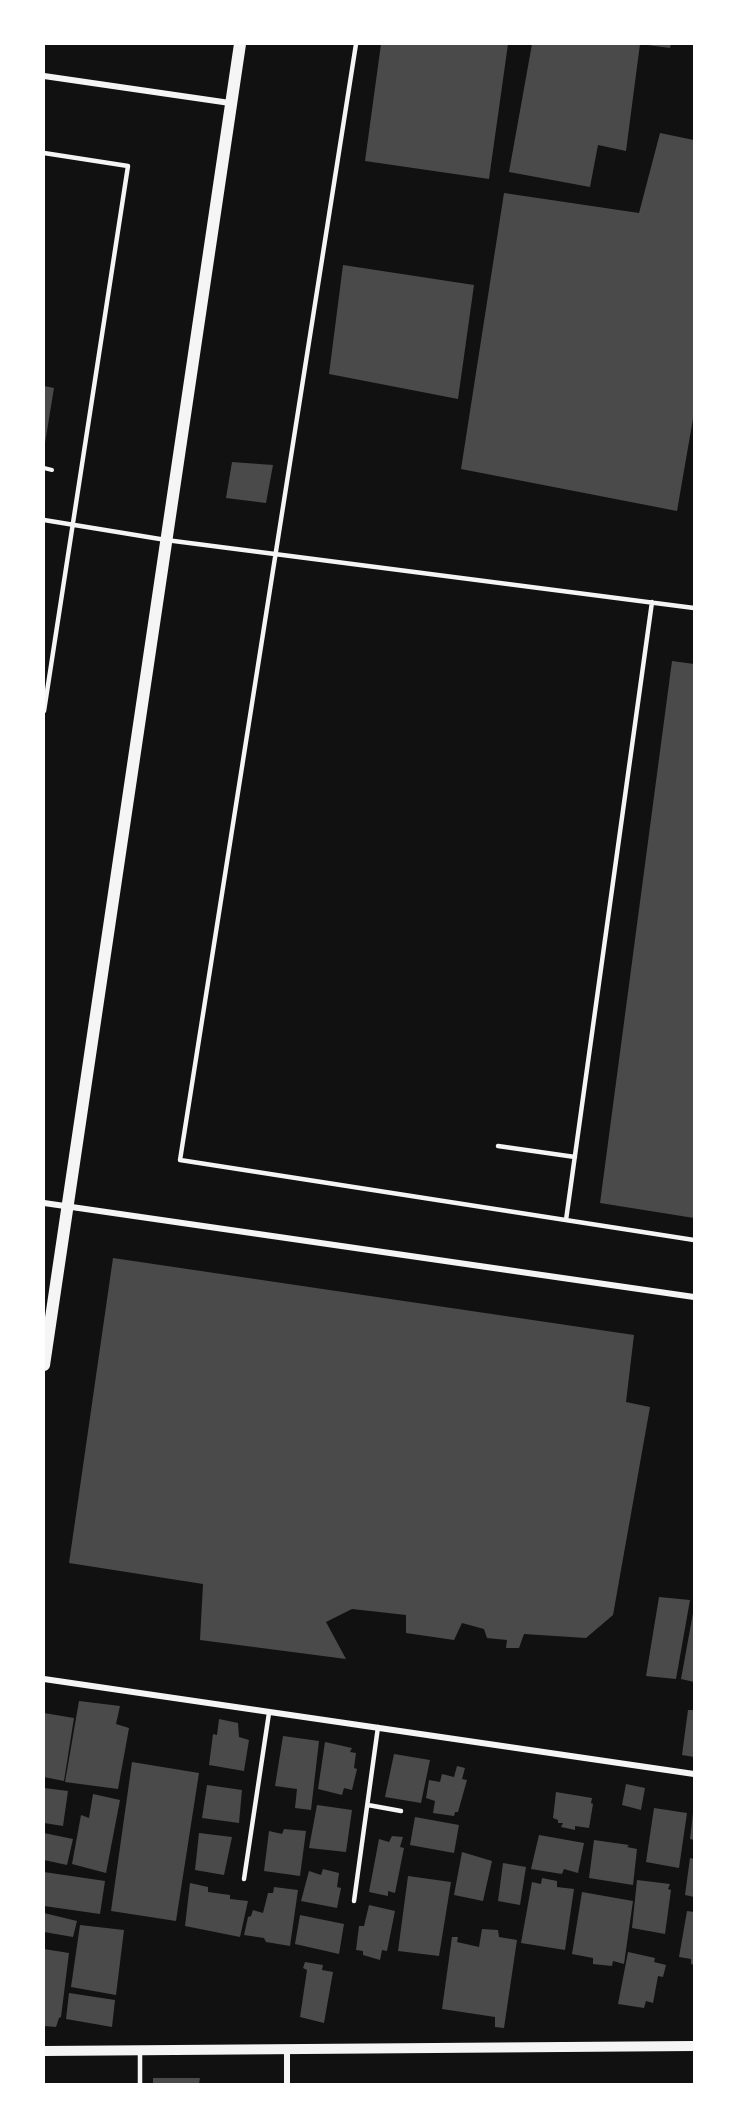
<!DOCTYPE html>
<style>
body{margin:0}
#map{position:relative;width:738px;height:2128px;overflow:hidden;background:#111;font-family:Montserrat,sans-serif}
canvas{display:block}
.frame{position:absolute;inset:0;border:45px solid #fff;pointer-events:none}
</style>
<div id="map">
<canvas width="738" height="2128"></canvas>
<div class="frame"></div>
</div>
<script>
const ctx = document.querySelector('canvas').getContext('2d');
ctx.lineJoin = 'round';
function paint(path, color) { ctx.fillStyle = color; ctx.fill(path, 'evenodd'); }
const poly = rows => new Path2D(rows.map(r => 'M' + r).join(''));
function strokePath(path, color, width, dash) { ctx.strokeStyle = color; ctx.lineWidth = width; ctx.lineCap = dash ? 'butt' : 'round'; ctx.setLineDash(dash || []); ctx.stroke(path); }
paint(poly([
 [381,44,508,44,489,179,365,161],
 [532,44,640,44,626,151,598,145,590,187,509,172],
 [647,44,671,44,670,48,647,45],
 [660,133,694,140,694,413,677,511,461,469,504,193,639,213],
 [343,265,474,285,458,399,329,374],
 [44,386,54,388,45,443,44,443],
 [232,462,273,465,266,503,226,498],
 [672,661,694,664,694,1218,600,1203],
 [113,1258,634,1335,626,1402,650,1407,613,1615,586,1638,524,1634,519,1648,506,1648,507,1640,487,1638,484,1629,462,1623,454,1640,406,1633,406,1615,352,1609,326,1622,346,1659,200,1640,203,1584,69,1563],
 [659,1597,690,1600,676,1679,646,1676],
 [693,1613,694,1613,694,1682,681,1679],
 [79,1701,120,1706,116,1724,129,1728,118,1789,65,1782],
 [688,1710,694,1710,694,1757,682,1755],
 [44,1713,74,1718,64,1781,44,1777],
 [219,1719,238,1723,239,1737,249,1740,244,1771,209,1765,213,1734,217,1735],
 [283,1736,319,1741,311,1810,295,1808,297,1789,275,1786],
 [325,1742,352,1748,350,1752,356,1753,354,1768,357,1769,352,1790,344,1788,342,1795,318,1789],
 [394,1754,430,1760,421,1803,385,1797],
 [132,1762,199,1773,176,1921,111,1911],
 [457,1766,465,1768,462,1779,467,1780,458,1812,455,1812,454,1816,433,1813,435,1801,426,1798,429,1780,440,1782,442,1774,454,1777],
 [626,1784,645,1788,641,1810,622,1805],
 [207,1785,242,1790,239,1823,202,1818],
 [44,1788,68,1791,63,1826,44,1823],
 [556,1792,592,1798,591,1803,593,1804,589,1828,575,1826,575,1830,561,1827,563,1823,558,1823,558,1820,553,1818],
 [93,1794,120,1800,106,1873,72,1864,81,1815,89,1818],
 [317,1805,352,1810,346,1852,309,1848],
 [654,1808,687,1813,679,1868,646,1862],
 [693,1813,694,1813,694,1840,690,1839],
 [415,1817,459,1825,454,1853,410,1845],
 [284,1829,306,1831,300,1876,264,1871,269,1831,282,1834],
 [44,1833,73,1839,67,1865,44,1860],
 [199,1833,232,1837,224,1875,195,1870],
 [539,1835,584,1843,578,1873,564,1869,562,1874,531,1869],
 [392,1836,403,1837,400,1847,404,1848,395,1893,388,1891,388,1896,369,1892,379,1839,389,1842],
 [594,1840,629,1845,627,1847,637,1849,633,1885,589,1878],
 [462,1852,492,1861,483,1901,454,1895],
 [690,1858,694,1859,694,1897,685,1895],
 [503,1863,526,1867,520,1905,498,1901],
 [323,1869,339,1873,337,1887,341,1888,337,1908,301,1901,309,1871,321,1875],
 [44,1872,105,1881,100,1914,44,1906],
 [408,1876,451,1882,439,1956,398,1951],
 [542,1878,557,1881,557,1887,574,1889,565,1950,521,1943,532,1882,541,1884],
 [637,1880,670,1884,668,1889,671,1890,665,1934,632,1928],
 [190,1883,208,1887,208,1892,230,1895,230,1899,248,1901,240,1937,185,1926],
 [274,1887,298,1890,290,1946,266,1942,264,1938,244,1935,248,1917,251,1916,253,1910,263,1913,268,1893,273,1893],
 [582,1892,633,1901,624,1964,613,1961,612,1966,593,1964,593,1958,572,1954],
 [369,1905,395,1911,387,1951,382,1950,380,1960,363,1955,363,1951,356,1950,359,1926,364,1926],
 [687,1911,694,1912,694,1965,691,1964,691,1959,679,1957],
 [44,1913,77,1921,73,1937,44,1932],
 [300,1915,344,1924,339,1954,295,1944],
 [80,1925,124,1930,116,1995,71,1987],
 [482,1929,498,1930,499,1937,517,1940,504,2028,495,2027,495,2017,442,2009,452,1937,458,1937,457,1942,479,1947],
 [44,1949,69,1953,61,2017,59,2018,56,2027,44,2026],
 [628,1952,655,1958,654,1962,666,1965,663,1977,658,1976,653,2003,646,2001,644,2008,618,2004],
 [305,1962,323,1965,322,1970,333,1972,324,2023,300,2017,307,1970,303,1968],
 [69,1993,115,2000,112,2027,66,2019],
 [153,2078,200,2078,199,2084,153,2084]
]), '#4a4a4a');
strokePath(poly([
 [44,468,52,470]
]), '#f5f5f5', 4);
strokePath(poly([
 [356,44,180,1160,694,1240],
 [44,153,128,166,44,711],
 [44,520,166,540,694,608],
 [498,1146,575,1157],
 [566,1220,652,602],
 [368,1805,401,1811],
 [244,1879,269,1713],
 [354,1901,378,1727],
 [140,2084,140,2051]
]), '#f5f5f5', 4.5);
strokePath(poly([
 [44,76,230,103],
 [44,1203,694,1297],
 [44,1679,694,1774],
 [287,2084,287,2049]
]), '#f5f5f5', 6);
strokePath(poly([
 [44,2051,694,2046]
]), '#f5f5f5', 10);
strokePath(poly([
 [44,1365,240,44]
]), '#f5f5f5', 12);
</script>
